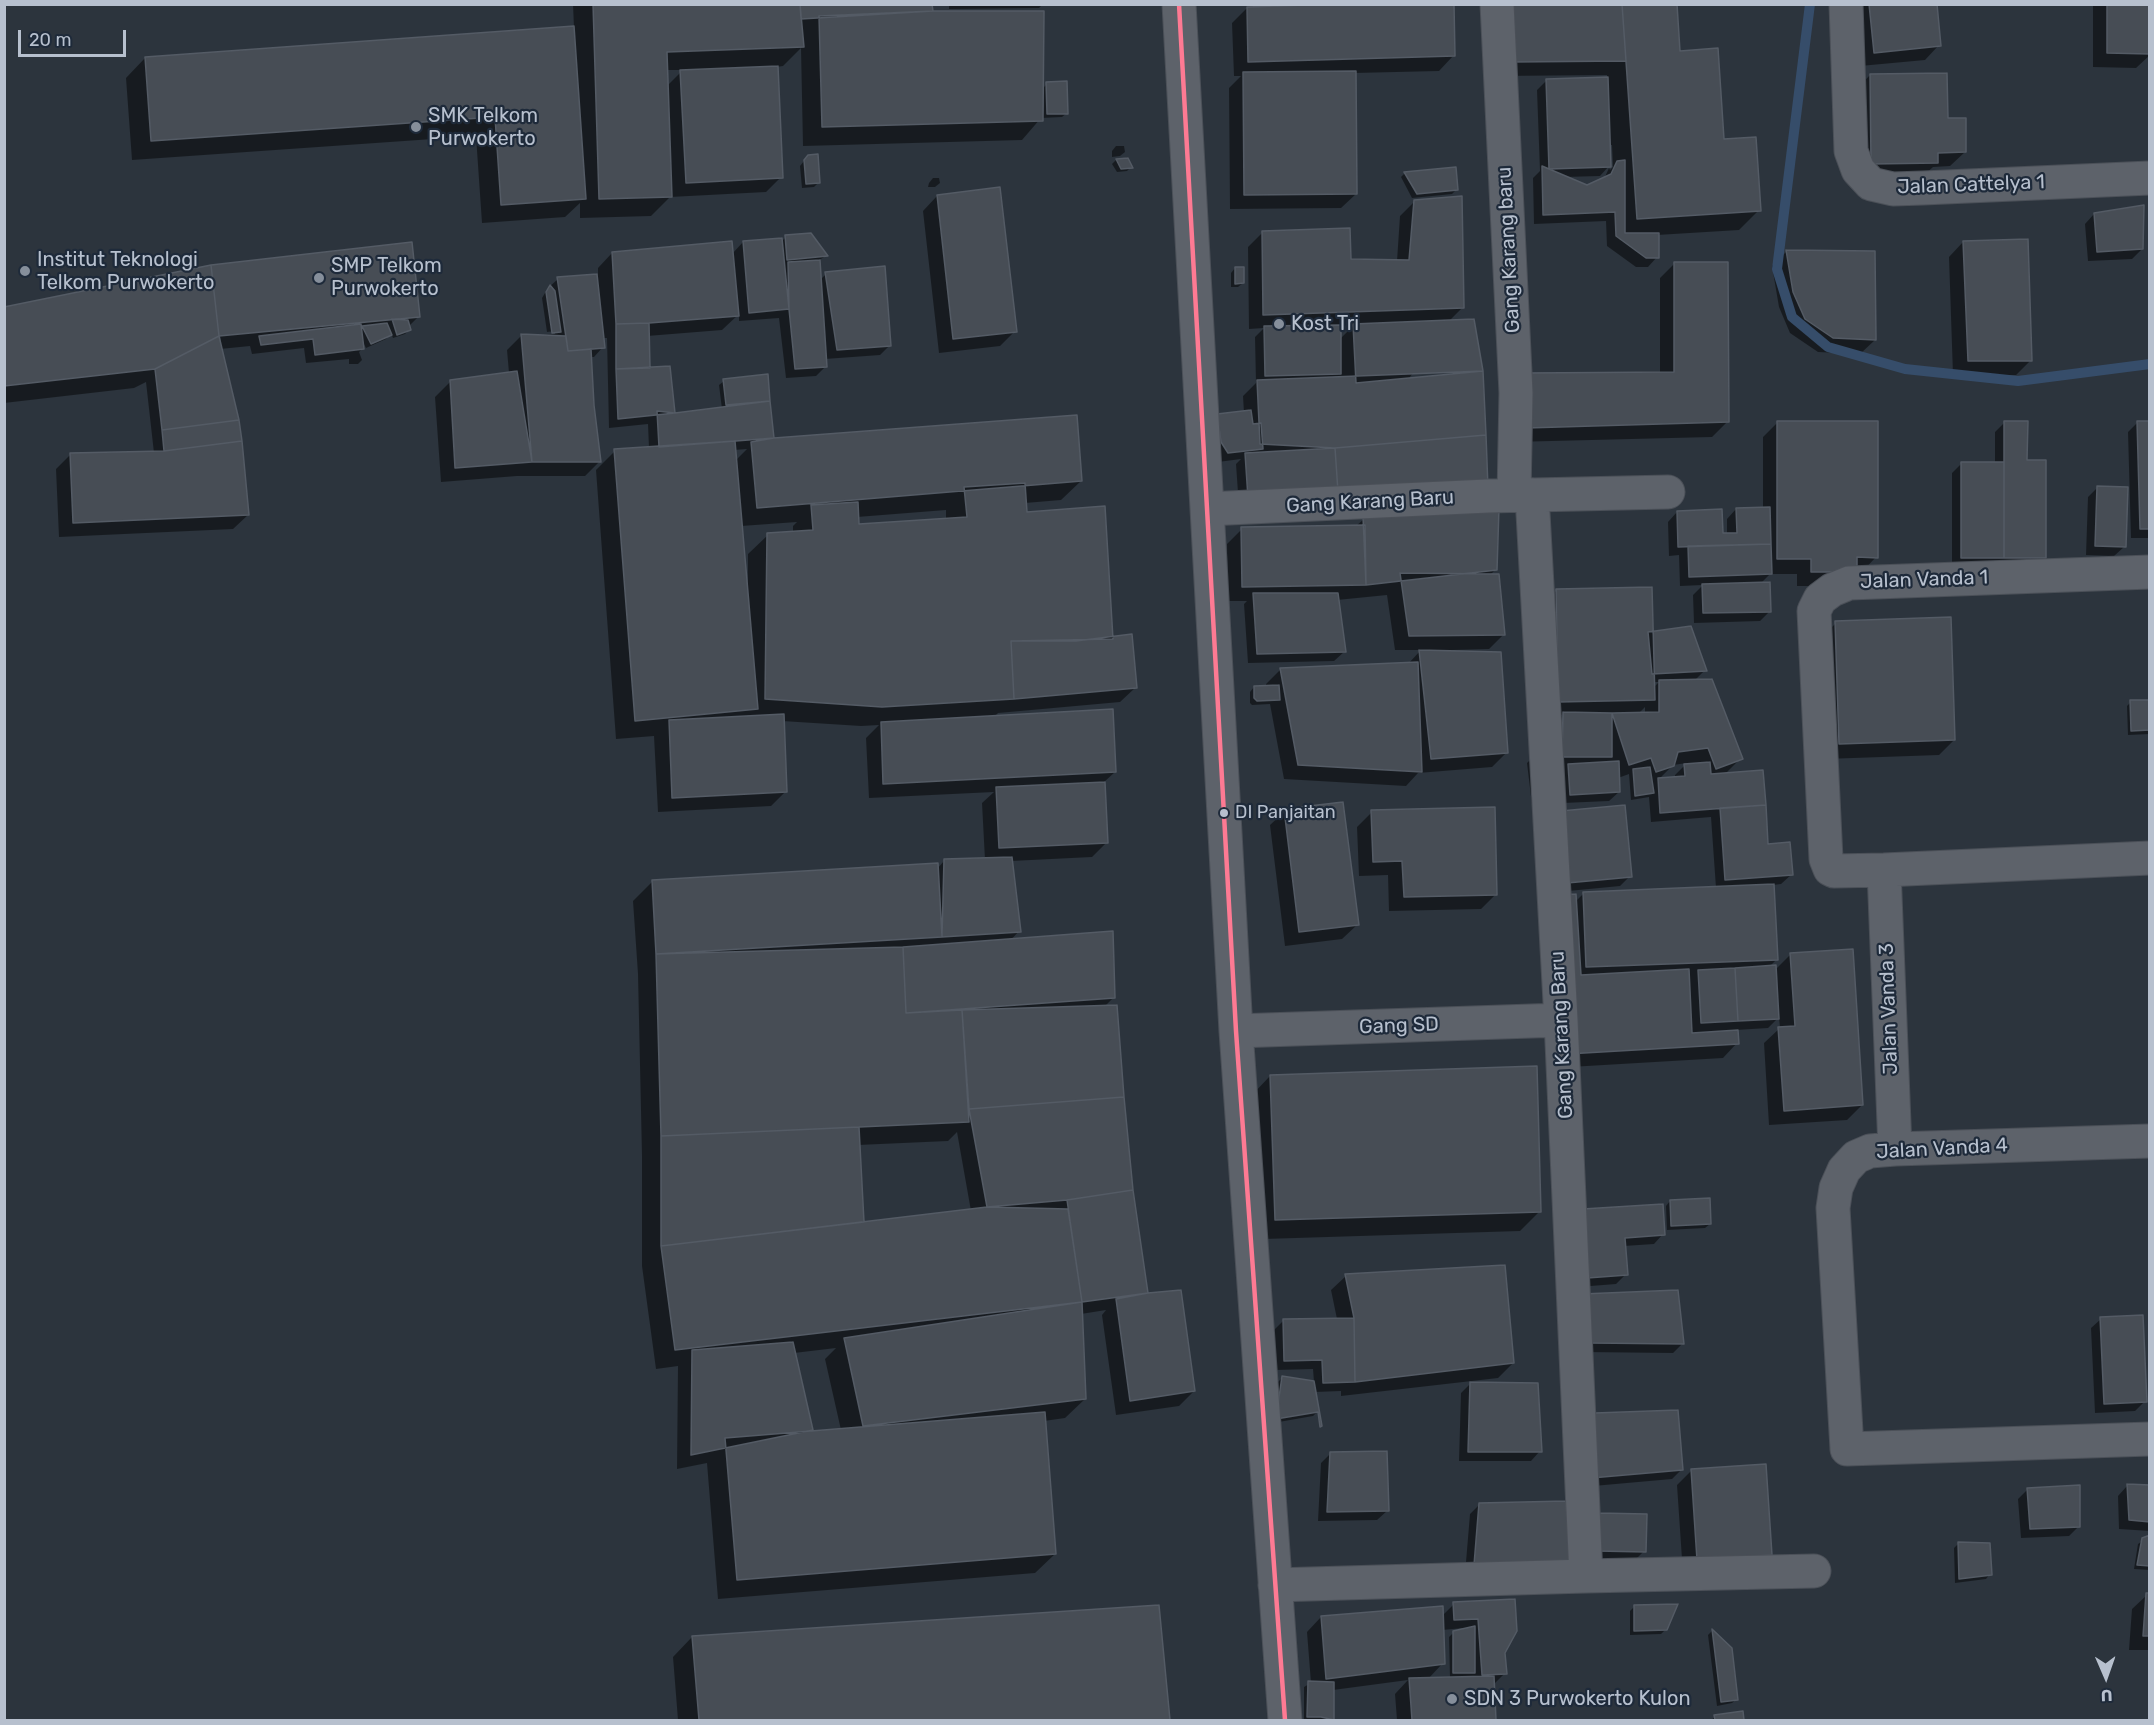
<!DOCTYPE html>
<style>
body{margin:0}
#map{position:relative;width:2154px;height:1725px;overflow:hidden;background:#2c343d;font-family:Rubik,sans-serif}
canvas{display:block}
.frame{position:absolute;inset:0;border:6px solid #b7c0ce;pointer-events:none}
.north{position:absolute;left:2076px;top:1647px;width:60px;height:60px;-webkit-text-stroke:4px #1e2a3a;paint-order:stroke;rotate:178deg;font-size:16px;font-weight:700;line-height:24px;text-align:center;color:#b7c0ce}
.north::after{content:'';display:block;margin:auto;width:21px;height:27px;background:#b7c0ce;clip-path:polygon(50% 0,100% 100%,50% 72%,0 100%)}
.scale{position:absolute;left:18px;top:30px;width:108px;height:27px;box-sizing:border-box;border:3px solid #b7c0ce;border-top:0;padding-left:8px;font-size:18px;line-height:21px;white-space:nowrap;color:#b7c0ce;-webkit-text-stroke:4px #1e2a3a;paint-order:stroke}
</style>
<div id="map">
<canvas width="2154" height="1725"></canvas>
<div class="frame"></div>
<div class="north">U</div>
<div class="scale">20 m</div>
</div>
<script>
const ctx = document.querySelector('canvas').getContext('2d');
ctx.lineJoin = 'round';
function paint(path, color) { ctx.fillStyle = color; ctx.fill(path, 'evenodd'); }
const poly = rows => new Path2D(rows.map(r => 'M' + r).join(''));
function strokePath(path, color, width, dash) { ctx.strokeStyle = color; ctx.lineWidth = width; ctx.lineCap = dash ? 'butt' : 'round'; ctx.setLineDash(dash || []); ctx.stroke(path); }
function drawText(font, color, halo, rows, align = 'center') {
  ctx.font = font + ' Rubik,sans-serif'; ctx.lineWidth = 4.5; ctx.setLineDash([]); ctx.textBaseline = 'middle'; ctx.strokeStyle = halo; ctx.fillStyle = color; for (const [text, x, y, turn = 0] of rows) {
    ctx.save(); ctx.translate(x, y); ctx.rotate((+turn || 0) * Math.PI / 180); ctx.textAlign = isNaN(turn) ? turn : align; if (halo) ctx.strokeText(text, 0, 0); ctx.fillText(text, 0, 0); ctx.restore();
  }
}
paint(poly([
 [573,4,931,4,931,13,1042,89,1047,84,1067,113,1062,117,1041,118,1022,140,803,146,801,48,783,66,776,67,781,177,766,192,670,197,651,216,580,218,580,203,565,217,482,223,476,136,132,160,126,78,145,58,574,28],
 [666,70,683,70,667,86],
 [949,4,1043,4,1039,8,949,9],
 [1854,4,1935,4,1939,45,1925,60,1860,66],
 [2093,4,2150,4,2150,55,2136,68,2093,67],
 [1247,8,1453,56,1439,71,1354,73,1356,194,1341,208,1230,209,1229,88,1241,76,1234,76,1232,23],
 [1496,17,1678,53,1759,210,1739,230,1657,235,1657,257,1648,267,1636,267,1607,246,1606,221,1534,224,1533,178,1540,171,1537,90,1547,80,1607,79,1607,75,1497,76],
 [1609,145,1612,145,1613,167,1610,170,1609,168,1604,179,1587,187,1564,177,1600,176,1609,166],
 [1870,75,1946,119,1965,152,1950,166,1933,167,1922,177,1857,178,1856,90],
 [1116,146,1124,146,1125,152,1120,156,1112,157,1112,151],
 [808,156,818,183,814,187,802,188,800,166],
 [1127,159,1131,167,1127,171,1117,172,1112,164,1116,160],
 [1454,169,1456,190,1452,194,1412,198,1401,177,1405,173],
 [933,178,939,178,940,183,935,187,928,187,929,183],
 [937,196,1015,331,1000,346,939,353,923,211],
 [1415,201,1463,307,1449,321,1323,502,1239,507,1236,464,1241,459,1218,462,1208,425,1244,413,1243,396,1256,383,1255,337,1264,328,1249,329,1248,247,1263,232,1350,261,1397,261,1400,216],
 [1354,325,1339,340,1339,326],
 [2094,214,2142,249,2132,259,2088,261,2085,224],
 [786,237,826,256,819,260,820,280,826,274,890,345,880,355,825,359,825,367,816,376,786,378,779,318,739,321,739,314,722,330,647,336,648,370,673,415,722,409,719,385,724,381,766,376,773,440,1081,481,1061,500,1025,503,1026,513,1112,638,1135,688,1120,702,998,713,994,717,1115,772,1103,783,1107,842,1092,857,1011,861,1019,931,1010,941,1114,997,1104,1007,1146,1294,1194,1391,1179,1406,1116,1415,1102,1315,1106,1310,1081,1314,1085,1399,1065,1418,1044,1421,1055,1554,1035,1573,718,1599,707,1463,677,1469,678,1366,656,1369,642,1266,642,1156,638,974,633,901,653,881,937,869,944,861,985,860,982,803,994,792,869,798,866,738,879,725,861,726,782,721,786,791,771,806,658,812,654,736,616,739,596,470,615,451,649,448,648,424,609,428,607,338,602,338,603,347,594,357,590,357,592,405,599,462,585,476,517,476,441,482,435,397,450,382,509,373,507,350,521,336,555,334,555,331,547,332,542,298,548,288,558,279,598,275,598,268,612,253,732,254,743,242,781,242],
 [747,449,735,461,734,450],
 [946,510,946,520,858,526,857,517],
 [797,522,793,526,793,533,768,535,748,554,748,583,746,583,741,526],
 [957,1132,971,1211,863,1223,858,1145,948,1141],
 [836,1348,825,1359,841,1430,812,1432,794,1353],
 [1963,242,2031,360,2016,375,1953,375,1949,257],
 [411,243,419,316,408,327,409,330,405,334,393,338,391,333,386,339,366,348,361,338,362,349,359,352,362,360,358,364,349,364,349,359,306,363,304,348,252,354,250,346,220,349,238,420,248,515,233,529,59,537,56,469,71,454,154,453,146,382,134,388,4,403,4,308,212,266],
 [211,277,214,277,221,344,218,344],
 [1787,251,1875,340,1860,354,1818,352,1790,333,1779,307,1772,266],
 [1675,263,1727,422,1712,437,1512,442,1510,389,1660,373,1660,278],
 [1235,268,1243,283,1238,287,1231,287,1231,273],
 [1778,422,1876,557,1862,572,1841,586,1797,586,1797,574,1770,574,1760,584,1769,612,1760,621,1694,623,1693,595,1703,585,1680,586,1679,555,1669,556,1668,522,1677,512,1721,535,1727,535,1727,519,1736,509,1763,508,1763,437],
 [2005,422,2026,461,2045,558,2035,568,1952,567,1952,473,1962,463,1995,463,1995,432],
 [2150,422,2150,538,2131,538,2128,432,2137,423],
 [2097,488,2124,547,2114,556,2086,555,2088,497],
 [1364,519,1495,570,1490,575,1503,635,1489,649,1452,650,1507,752,1492,767,1418,773,1406,786,1284,779,1270,704,1252,705,1250,703,1250,692,1254,687,1266,687,1266,684,1280,670,1408,664,1421,650,1395,650,1387,595,1337,600,1344,652,1334,661,1248,663,1244,604,1247,601,1228,601,1227,544,1242,529,1355,527],
 [1556,591,1652,633,1705,670,1694,681,1741,758,1724,775,1767,846,1791,875,1781,884,1773,885,1776,960,1769,967,1775,970,1791,954,1862,1105,1847,1120,1769,1125,1764,1043,1780,1028,1779,1017,1768,1028,1736,1030,1737,1043,1723,1058,1553,1068,1575,902,1584,893,1716,888,1711,817,1651,822,1649,797,1631,800,1629,774,1618,778,1619,792,1609,801,1563,803,1554,723,1562,715,1544,716,1542,606],
 [1653,682,1659,682,1653,688],
 [1645,707,1645,714,1638,714],
 [1687,763,1675,775,1675,778,1658,780,1673,765],
 [1836,623,1954,740,1939,755,1825,759,1821,638],
 [2150,701,2150,734,2128,735,2127,706,2131,702],
 [1532,758,1533,813,1527,763],
 [1285,811,1357,925,1342,939,1285,946,1270,825],
 [1372,812,1496,894,1481,909,1389,911,1388,875,1359,876,1357,827],
 [1561,812,1630,876,1620,886,1558,892],
 [1270,1076,1540,1211,1520,1231,1264,1239,1251,1096],
 [1670,1201,1710,1224,1705,1228,1667,1230,1666,1206],
 [1574,1220,1663,1234,1654,1244,1624,1246,1626,1274,1616,1284,1578,1287],
 [1346,1276,1513,1363,1498,1378,1341,1396,1341,1391,1315,1392,1318,1411,1313,1416,1273,1423,1278,1382,1282,1378,1314,1382,1313,1369,1275,1370,1274,1330,1284,1320,1337,1319,1331,1290],
 [1583,1295,1682,1344,1673,1353,1582,1352],
 [2101,1319,2145,1401,2135,1411,2095,1413,2091,1328],
 [1471,1383,1540,1451,1531,1461,1459,1461,1461,1393],
 [1595,1414,1682,1469,1672,1479,1582,1487],
 [1331,1453,1387,1511,1377,1520,1318,1521,1321,1463],
 [1692,1470,1770,1555,1755,1570,1683,1574,1677,1485],
 [2127,1486,2150,1487,2150,1531,2119,1529,2118,1496],
 [2028,1489,2079,1526,2069,1536,2021,1538,2018,1499],
 [1564,1503,1465,1574,1470,1514,1480,1504],
 [1645,1515,1644,1551,1634,1561,1588,1560],
 [2150,1536,2150,1570,2134,1569,2138,1544],
 [1959,1543,1990,1574,1986,1579,1955,1583,1954,1548],
 [2147,1595,2150,1595,2150,1650,2129,1650,2132,1609],
 [1514,1601,1504,1652,1505,1673,1495,1683,1492,1683,1494,1720,1397,1720,1395,1694,1408,1680,1333,1690,1332,1720,1304,1720,1304,1687,1311,1683,1307,1632,1321,1617,1442,1616,1454,1604],
 [1464,1628,1465,1630,1454,1632,1449,1637,1450,1678,1428,1679,1443,1663,1442,1630],
 [1158,1607,1169,1720,678,1720,673,1657,692,1637],
 [1634,1607,1666,1629,1661,1634,1630,1635,1630,1611],
 [1712,1631,1730,1649,1737,1699,1732,1703,1717,1706,1708,1635],
 [1742,1713,1743,1720,1711,1720,1715,1717]
]), '#0007');
strokePath(poly([
 [1810,4,1777,269,1792,317,1828,347,1905,369,2018,381,2150,364]
]), '#364d6a', 10);
const building = poly([
 [593,4,800,4,804,47,667,52,672,197,599,199,593,4],
 [800,4,932,4,933,11,801,19,800,4],
 [1336,4,1454,4,1455,56,1248,62,1247,7,1336,4],
 [1510,4,1622,4,1626,61,1511,62,1510,4],
 [1622,4,1677,4,1680,51,1718,48,1724,139,1756,137,1761,211,1637,219,1622,4],
 [1869,4,1937,4,1941,46,1874,53,1869,4],
 [2107,4,2150,4,2150,54,2107,53,2107,4],
 [933,11,1044,11,1043,121,822,127,819,16,933,11],
 [574,26,586,199,501,205,495,117,151,141,145,57,574,26],
 [778,66,783,178,686,183,680,70,778,66],
 [1356,71,1357,194,1244,195,1243,72,1356,71],
 [1947,73,1948,118,1966,118,1966,152,1938,153,1938,163,1871,164,1870,74,1947,73],
 [1608,77,1611,167,1549,169,1546,79,1608,77],
 [1067,81,1068,114,1047,114,1046,82,1067,81],
 [818,154,820,183,806,184,804,160,808,155,818,154],
 [1128,158,1133,168,1121,169,1116,159,1128,158],
 [1625,160,1625,233,1659,233,1659,258,1646,258,1616,236,1615,212,1543,215,1542,166,1587,185,1611,174,1617,161,1625,160],
 [1456,167,1458,190,1417,194,1404,172,1456,167],
 [1000,187,1017,332,953,339,937,195,1000,187],
 [1462,196,1464,308,1263,315,1262,231,1350,228,1351,259,1409,260,1414,200,1462,196],
 [2144,205,2143,249,2097,252,2094,213,2144,205],
 [811,233,828,256,787,260,785,235,811,233],
 [782,238,789,309,749,313,743,241,782,238],
 [2028,239,2032,361,1968,361,1963,241,2028,239],
 [732,241,739,316,649,323,616,324,612,252,732,241],
 [412,242,420,317,219,336,211,265,412,242],
 [1786,250,1875,251,1876,340,1833,338,1805,319,1793,292,1786,250],
 [820,260,827,367,795,369,789,309,788,262,820,260],
 [1674,262,1728,262,1729,422,1526,428,1524,373,1674,372,1674,262],
 [211,265,219,336,155,369,4,386,4,307,211,265],
 [885,266,891,346,837,350,825,272,885,266],
 [1235,267,1244,267,1244,283,1235,284,1235,267],
 [597,274,605,348,568,351,557,277,597,274],
 [550,285,555,291,561,332,552,333,546,292,550,285],
 [392,319,408,320,411,330,397,335,392,319],
 [1474,319,1483,371,1356,383,1353,324,1474,319],
 [387,323,392,335,371,344,362,326,387,323],
 [649,323,650,368,616,369,616,324,649,323],
 [361,324,364,349,315,355,313,339,261,345,259,336,361,324],
 [1341,325,1341,374,1265,376,1264,326,1341,325],
 [521,334,566,336,568,351,591,349,594,405,601,462,532,462,521,334],
 [219,336,239,420,162,430,155,369,219,336],
 [670,366,675,413,618,419,616,369,670,366],
 [517,371,532,462,455,468,450,380,517,371],
 [1483,371,1486,435,1335,448,1260,444,1257,380,1483,371],
 [768,374,770,401,726,405,723,379,768,374],
 [770,401,774,438,659,447,657,411,675,413,770,401],
 [1251,410,1253,424,1261,423,1263,449,1228,453,1221,442,1217,414,1251,410],
 [1077,415,1082,481,757,508,751,442,774,438,1077,415],
 [239,420,242,441,164,451,162,430,239,420],
 [1777,421,1878,421,1878,558,1857,557,1857,572,1811,572,1811,559,1777,559,1777,421],
 [2004,421,2028,421,2027,460,2046,460,2046,558,2004,558,2004,421],
 [2137,421,2150,421,2150,529,2140,529,2137,421],
 [1486,435,1488,488,1338,492,1335,448,1486,435],
 [242,441,249,515,73,523,70,453,164,451,242,441],
 [735,441,758,709,635,721,614,449,735,441],
 [1335,448,1338,492,1248,498,1245,453,1335,448],
 [1961,462,2004,462,2004,558,1961,558,1961,462],
 [1025,483,1027,512,1105,506,1113,639,1011,641,1014,699,882,707,765,699,767,533,813,530,811,505,858,502,859,524,967,517,964,487,1025,483],
 [2097,486,2128,487,2126,547,2095,546,2097,486],
 [1770,507,1771,544,1678,547,1677,511,1722,509,1723,533,1737,533,1736,508,1770,507],
 [1499,508,1497,570,1366,585,1363,517,1499,508],
 [1365,525,1366,585,1242,587,1241,527,1365,525],
 [1771,544,1772,574,1689,577,1688,546,1771,544],
 [1400,573,1499,574,1505,635,1409,636,1400,573],
 [1770,582,1771,612,1703,613,1702,584,1770,582],
 [1652,587,1655,700,1558,702,1556,589,1652,587],
 [1253,593,1338,593,1346,652,1257,654,1253,593],
 [1951,617,1955,740,1839,744,1835,621,1951,617],
 [1691,626,1707,671,1652,674,1648,632,1691,626],
 [1132,634,1137,688,1014,699,1011,641,1076,641,1132,634],
 [1419,650,1501,652,1508,753,1431,759,1419,650],
 [1418,662,1422,772,1298,765,1280,668,1418,662],
 [1712,679,1743,759,1716,769,1708,748,1678,752,1674,766,1656,772,1651,758,1629,765,1612,713,1659,712,1659,680,1712,679],
 [1279,685,1280,700,1257,701,1254,698,1254,686,1279,685],
 [2130,700,2150,700,2150,730,2131,731,2130,700],
 [1113,709,1116,772,883,784,881,722,1113,709],
 [1563,712,1612,713,1612,757,1562,757,1563,712],
 [784,714,787,792,672,798,669,720,784,714],
 [1619,761,1620,792,1570,795,1568,764,1619,761],
 [1710,762,1711,774,1763,770,1766,805,1660,813,1658,778,1685,776,1684,764,1710,762],
 [1650,767,1654,793,1635,796,1633,769,1650,767],
 [1105,782,1108,843,999,848,996,787,1105,782],
 [1343,802,1359,925,1299,932,1284,809,1343,802],
 [1625,805,1632,877,1567,883,1561,811,1625,805],
 [1766,805,1768,844,1790,842,1793,875,1725,880,1720,808,1766,805],
 [1495,807,1497,895,1404,897,1402,861,1373,862,1371,810,1495,807],
 [1012,857,1021,932,942,937,944,859,1012,857],
 [938,863,942,937,656,954,652,880,938,863],
 [1774,884,1778,960,1586,967,1583,892,1774,884],
 [1576,894,1581,975,1689,969,1692,1033,1738,1030,1739,1044,1567,1054,1558,895,1576,894],
 [1113,931,1115,998,906,1013,903,947,1113,931],
 [903,947,906,1013,962,1010,969,1122,661,1136,656,954,903,947],
 [1853,949,1863,1105,1784,1111,1778,1027,1795,1026,1790,953,1853,949],
 [1776,965,1779,1019,1738,1021,1735,968,1776,965],
 [1735,968,1738,1021,1701,1023,1698,970,1735,968],
 [1117,1005,1124,1097,969,1109,962,1010,1117,1005],
 [1537,1066,1541,1212,1275,1220,1270,1075,1537,1066],
 [1124,1097,1133,1190,1067,1200,987,1207,969,1109,1124,1097],
 [859,1127,864,1222,661,1246,661,1136,859,1127],
 [1133,1190,1148,1293,1082,1302,1067,1200,1133,1190],
 [1710,1198,1711,1224,1671,1226,1670,1200,1710,1198],
 [1663,1204,1665,1235,1625,1238,1628,1275,1587,1278,1583,1209,1663,1204],
 [987,1207,1068,1209,1082,1302,675,1350,661,1246,987,1207],
 [1505,1265,1514,1363,1355,1382,1354,1318,1345,1274,1505,1265],
 [1181,1290,1195,1391,1130,1401,1116,1299,1148,1293,1181,1290],
 [1678,1290,1684,1344,1591,1343,1582,1294,1678,1290],
 [1082,1302,1086,1399,863,1426,844,1338,1082,1302],
 [2143,1315,2147,1402,2104,1404,2100,1317,2143,1315],
 [1354,1318,1355,1382,1323,1383,1322,1360,1284,1361,1283,1319,1354,1318],
 [793,1342,813,1430,691,1455,692,1350,793,1342],
 [1282,1376,1314,1381,1322,1426,1320,1427,1318,1412,1276,1419,1282,1376],
 [1470,1382,1538,1383,1542,1452,1468,1452,1470,1382],
 [1678,1410,1683,1470,1591,1478,1595,1413,1678,1410],
 [1045,1412,1056,1554,737,1580,725,1438,1045,1412],
 [1387,1451,1389,1511,1327,1512,1330,1452,1387,1451],
 [1766,1464,1772,1555,1697,1560,1691,1469,1766,1464],
 [2127,1484,2150,1485,2150,1522,2129,1520,2127,1484],
 [2080,1485,2080,1527,2030,1529,2027,1488,2080,1485],
 [1566,1501,1570,1566,1474,1565,1479,1503,1566,1501],
 [1598,1513,1647,1514,1646,1552,1597,1551,1598,1513],
 [2150,1535,2150,1566,2137,1565,2142,1538,2150,1535],
 [1958,1542,1990,1543,1992,1575,1959,1579,1958,1542],
 [2146,1593,2150,1593,2150,1636,2143,1636,2146,1593],
 [1515,1599,1517,1631,1505,1653,1507,1674,1482,1675,1478,1619,1454,1620,1453,1602,1515,1599],
 [1678,1604,1667,1630,1634,1631,1634,1605,1678,1604],
 [1159,1605,1170,1720,699,1720,692,1636,1159,1605],
 [1443,1606,1445,1664,1326,1679,1321,1616,1443,1606],
 [1475,1626,1475,1673,1453,1673,1453,1631,1475,1626],
 [1712,1629,1732,1648,1738,1700,1721,1702,1712,1629],
 [1494,1676,1496,1720,1412,1720,1409,1678,1494,1676],
 [1308,1681,1334,1682,1334,1720,1321,1717,1307,1717,1308,1681],
 [1743,1711,1744,1720,1715,1720,1714,1715,1743,1711]
]);
paint(building, '#474d55');
strokePath(building, '#545b65', 1.5);
const minor = poly([
 [1179,4,1236,1031,1285,1720],
 [1497,4,1516,393,1514,495],
 [1846,4,1851,151,1858,170,1871,184,1893,189,1923,188,2150,178],
 [1532,495,1561,1020,1586,1576],
 [1207,509,1488,496,1668,492],
 [2150,572,1849,583,1832,590,1820,599,1814,611,1826,859,1830,869,1834,871,1884,870,2150,858],
 [1884,870,1895,1149],
 [1236,1031,1561,1020],
 [2150,1141,1895,1149,1870,1151,1856,1157,1844,1170,1836,1188,1833,1208,1847,1449,2150,1439],
 [1275,1585,1586,1576,1814,1571]
]);
strokePath(minor, '#4b5058', 35);
strokePath(minor, '#5d626a', 33);
strokePath(poly([
 [1179,4,1236,1031,1285,1720]
]), '#fe7a93', 4.5);
for (const [x, y, r, color] of [
 [416,127,6,"#868f9b"],
 [25,271,6,"#868f9b"],
 [319,278,6,"#868f9b"],
 [1279,324,6,"#868f9b"],
 [1224,813,5,"#b7c0ce"],
 [1452,1699,6,"#868f9b"]
]) { const dot = new Path2D(); dot.arc(x, y, r, 0, 2 * Math.PI); ctx.fillStyle = color; ctx.fill(dot); strokePath(dot, '#1e2a3a', 2); }
drawText('18px', '#b7c0ce', '#1e2a3a', [
 ["DI Panjaitan",1235,813]
], 'left');
drawText('20px', '#b7c0ce', '#1e2a3a', [
 ["SMK Telkom",428,116],
 ["Purwokerto",428,139],
 ["Institut Teknologi",37,260],
 ["Telkom Purwokerto",37,283],
 ["SMP Telkom",331,266],
 ["Purwokerto",331,289],
 ["Kost Tri",1291,324],
 ["SDN 3 Purwokerto Kulon",1464,1699]
], 'left');
drawText('20px', '#b7c0ce', '#1e2a3a', [
 ["Jalan Cattelya 1",1971,185,-2],
 ["Gang Karang baru",1509,250,-93],
 ["Gang Karang Baru",1370,502,-3],
 ["Jalan Vanda 1",1924,580,-2],
 ["Jalan Vanda 3",1889,1009,-92],
 ["Gang SD",1399,1026,-2],
 ["Gang Karang Baru",1562,1035,-93],
 ["Jalan Vanda 4",1942,1149,-3]
]);
</script>
